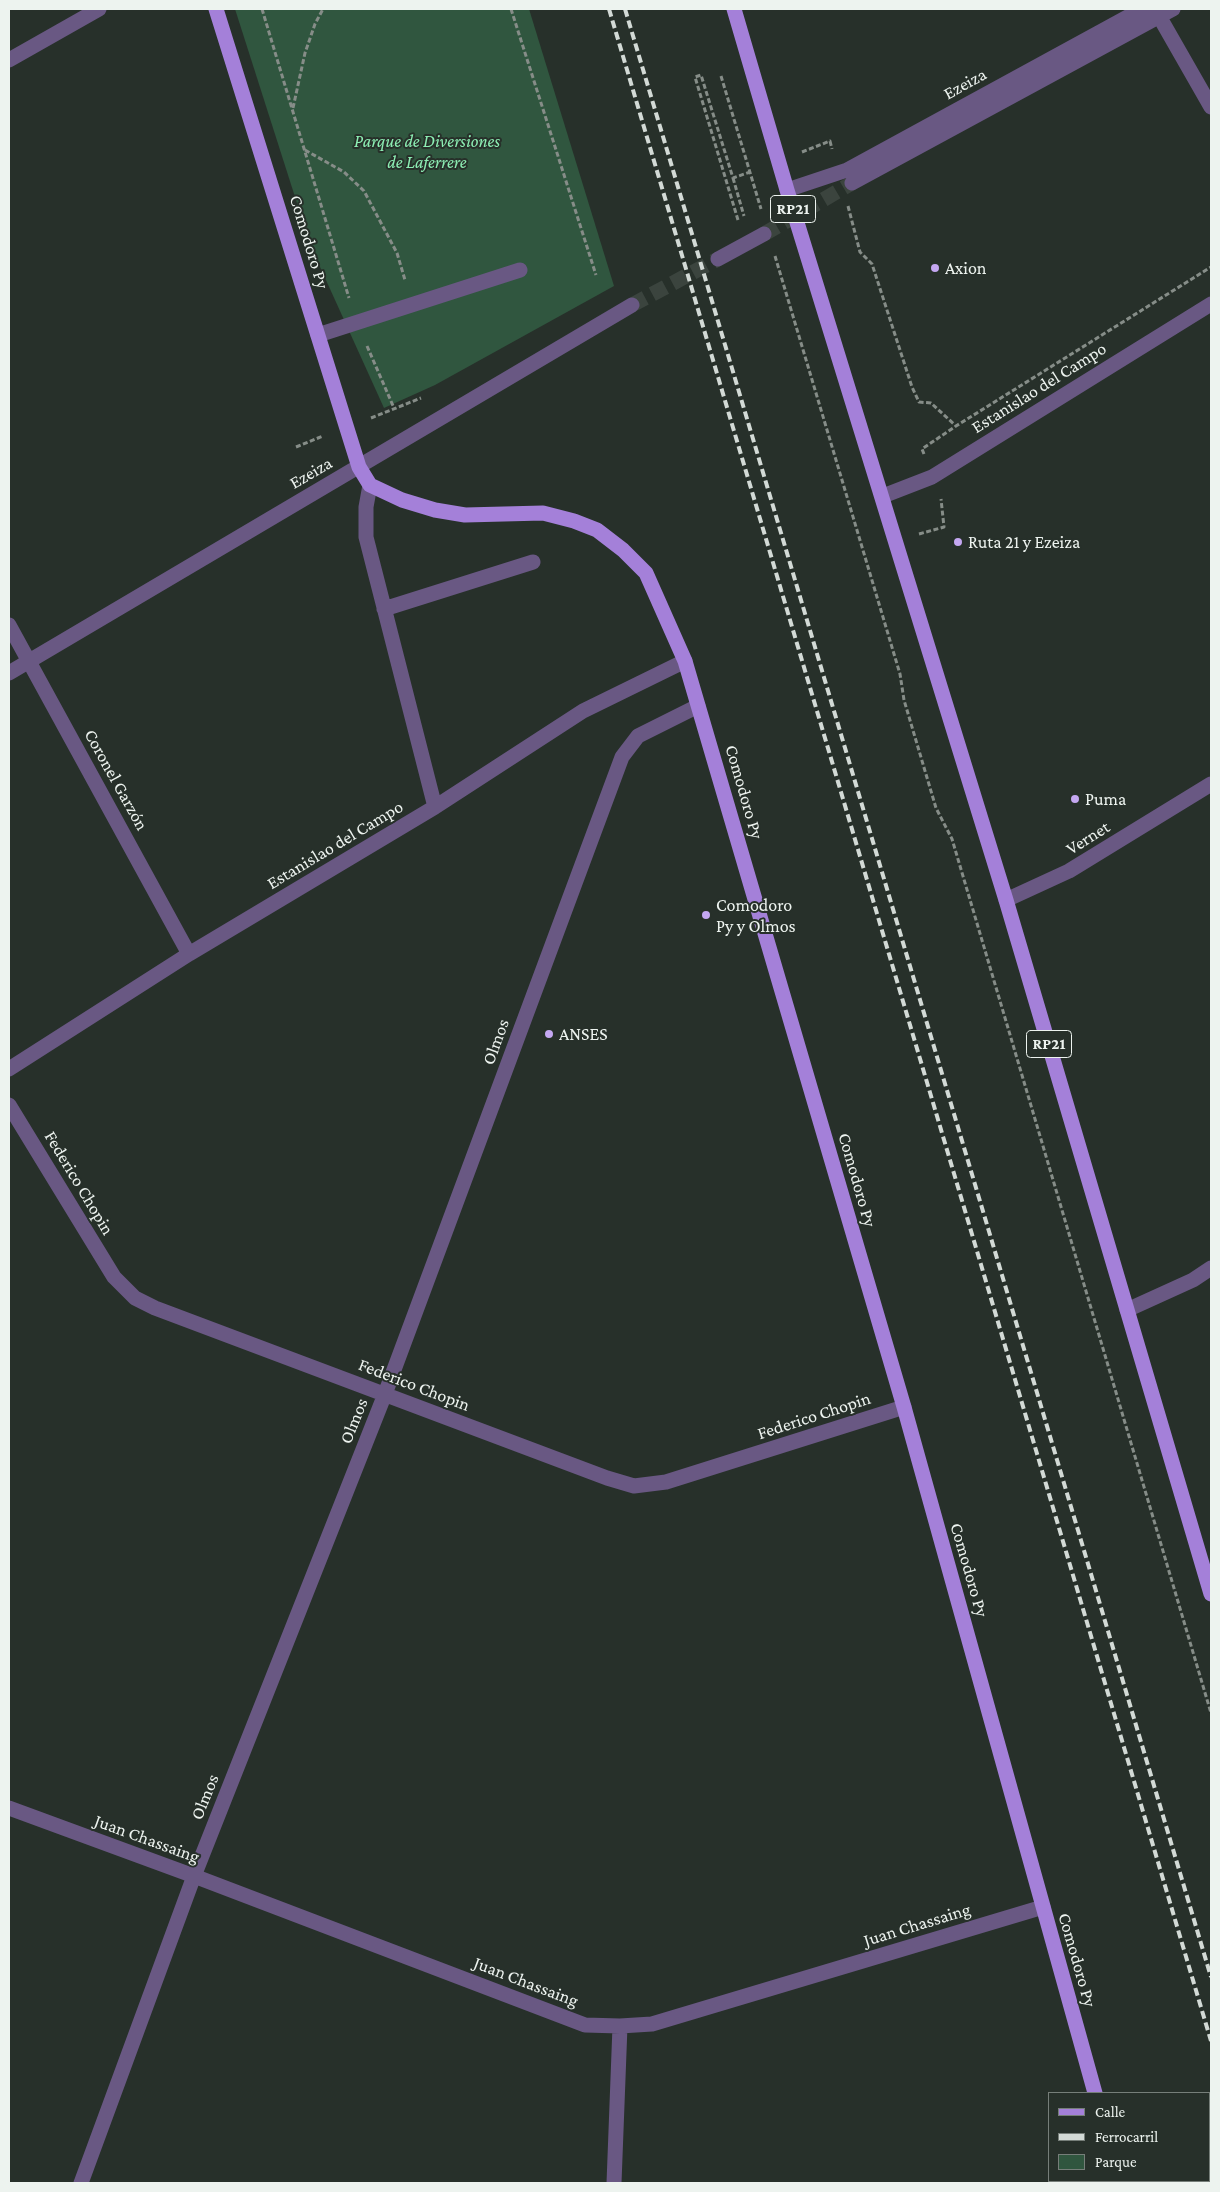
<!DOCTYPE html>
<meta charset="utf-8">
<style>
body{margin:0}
#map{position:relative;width:1220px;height:2192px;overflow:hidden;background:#27302a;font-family:"Crimson Pro",serif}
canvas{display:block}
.frame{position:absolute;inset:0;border:10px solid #edf3ef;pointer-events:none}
.legend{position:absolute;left:1048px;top:2092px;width:162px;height:90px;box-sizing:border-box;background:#27302a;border:1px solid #767e79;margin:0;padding:6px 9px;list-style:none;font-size:15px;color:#edf3ef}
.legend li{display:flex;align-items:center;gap:10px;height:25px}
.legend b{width:25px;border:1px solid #767e79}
</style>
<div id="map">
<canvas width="1220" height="2192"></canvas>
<div class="frame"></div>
<ul class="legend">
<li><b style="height:6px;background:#a480d9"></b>Calle</li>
<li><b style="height:6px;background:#d3dad6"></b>Ferrocarril</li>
<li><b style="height:14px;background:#30563f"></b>Parque</li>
</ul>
</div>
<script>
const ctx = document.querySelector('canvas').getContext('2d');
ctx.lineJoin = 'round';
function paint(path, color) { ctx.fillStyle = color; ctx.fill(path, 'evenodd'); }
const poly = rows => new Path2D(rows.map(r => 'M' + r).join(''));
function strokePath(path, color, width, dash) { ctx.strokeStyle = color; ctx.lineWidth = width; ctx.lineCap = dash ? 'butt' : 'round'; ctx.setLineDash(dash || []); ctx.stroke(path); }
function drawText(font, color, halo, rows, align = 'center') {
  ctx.font = font + ' "Crimson Pro",serif'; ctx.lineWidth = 4; ctx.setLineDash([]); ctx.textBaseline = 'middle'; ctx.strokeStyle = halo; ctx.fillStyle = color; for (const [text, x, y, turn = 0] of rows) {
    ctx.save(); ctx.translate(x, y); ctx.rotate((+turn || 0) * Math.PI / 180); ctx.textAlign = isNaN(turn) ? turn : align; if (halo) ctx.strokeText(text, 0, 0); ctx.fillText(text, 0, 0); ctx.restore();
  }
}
paint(poly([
 [235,9,529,9,614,286,435,385,384,408,311,247]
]), '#30563f');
strokePath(poly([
 [764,234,852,183],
 [632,305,718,259]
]), '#3b443e', 15, [15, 8]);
strokePath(poly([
 [262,9,349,298],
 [511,9,596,275],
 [721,76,761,209],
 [293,108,305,53,315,24,323,9],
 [305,150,344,172,364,191,397,253,405,280],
 [802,152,830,141,832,149],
 [733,178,744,216],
 [848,206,860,252,872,264,912,387,919,402,931,403,956,426],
 [738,220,695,77,701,75,733,178,750,172],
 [775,256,900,674,904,700,936,808,952,839,1211,1713],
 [367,346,394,408],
 [371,418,421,398],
 [296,447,323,436],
 [924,454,922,449,956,426,1211,267],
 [919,534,944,527,941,499]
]), '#868d88', 3, [5, 2.5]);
strokePath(poly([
 [1155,9,1211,107],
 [9,60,99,9],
 [852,183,1173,9],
 [787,190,847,170,1131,15,1159,17],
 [718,259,764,234],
 [318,335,520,270],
 [370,485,366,507,366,537,435,807],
 [883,496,932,477,1211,304],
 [384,609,533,562],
 [9,625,189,954],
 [9,673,632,305],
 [1006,900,1069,871,1211,784],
 [9,1069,189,954,435,807,583,711,685,661],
 [9,1105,114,1277,135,1298,155,1308,607,1478,634,1486,666,1482,904,1407],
 [1127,1310,1193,1280,1211,1268],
 [9,1808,194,1876,585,2025,620,2026,652,2024,1043,1907],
 [81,2183,194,1876,385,1394,622,757,638,736,698,706],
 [614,2183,620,2026]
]), '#695883', 15);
strokePath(poly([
 [216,9,359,467,370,485,402,500,435,510,465,515,543,513,574,521,597,530,623,550,646,573,685,661,904,1407,1095,2093],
 [734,9,787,190,1006,900,1211,1594],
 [1120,2181,1121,2183]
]), '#a480d9', 15);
strokePath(poly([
 [609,9,1211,2041],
 [625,9,1211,1977]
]), '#d3dad6', 4, [8, 4]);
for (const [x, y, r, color] of [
 [935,268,5,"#c4a7f1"],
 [958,542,5,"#c4a7f1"],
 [1075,799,5,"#c4a7f1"],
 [706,915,5,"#c4a7f1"],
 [549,1034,5,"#c4a7f1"]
]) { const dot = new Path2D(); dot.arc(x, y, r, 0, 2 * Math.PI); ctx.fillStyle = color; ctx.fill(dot); strokePath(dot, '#27302a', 2); }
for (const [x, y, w] of [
 [793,209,45],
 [1049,1044,45]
]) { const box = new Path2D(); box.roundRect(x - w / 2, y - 13.5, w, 27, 4); ctx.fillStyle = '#27302a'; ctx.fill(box); strokePath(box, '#edf3ef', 1); }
drawText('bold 16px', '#edf3ef', null, [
 ["RP21",793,209],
 ["RP21",1049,1044]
]);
drawText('18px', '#edf3ef', '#27302a', [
 ["Ezeiza",965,84,-29],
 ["Comodoro Py",309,242,73],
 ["Estanislao del Campo",1039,388,-32],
 ["Ezeiza",311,473,-30],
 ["Coronel Garzón",116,780,61],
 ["Comodoro Py",744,792,74],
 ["Vernet",1088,838,-32],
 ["Estanislao del Campo",335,845,-31],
 ["Olmos",496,1042,-70],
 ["Comodoro Py",857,1180,74],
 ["Federico Chopin",79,1183,59],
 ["Federico Chopin",414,1385,21],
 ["Federico Chopin",814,1416,-18],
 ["Olmos",354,1421,-68],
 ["Comodoro Py",969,1570,74],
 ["Olmos",205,1797,-68],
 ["Juan Chassaing",147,1839,20],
 ["Juan Chassaing",917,1925,-17],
 ["Comodoro Py",1077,1960,74],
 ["Juan Chassaing",526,1982,21]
]);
drawText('italic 18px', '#8defb4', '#27302a', [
 ["Parque de Diversiones",427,141],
 ["de Laferrere",427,162]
]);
drawText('18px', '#edf3ef', '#27302a', [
 ["Axion",945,268],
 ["Ruta 21 y Ezeiza",968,542],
 ["Puma",1085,799],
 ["Comodoro",716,905],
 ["Py y Olmos",716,926],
 ["ANSES",559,1034]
], 'left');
</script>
